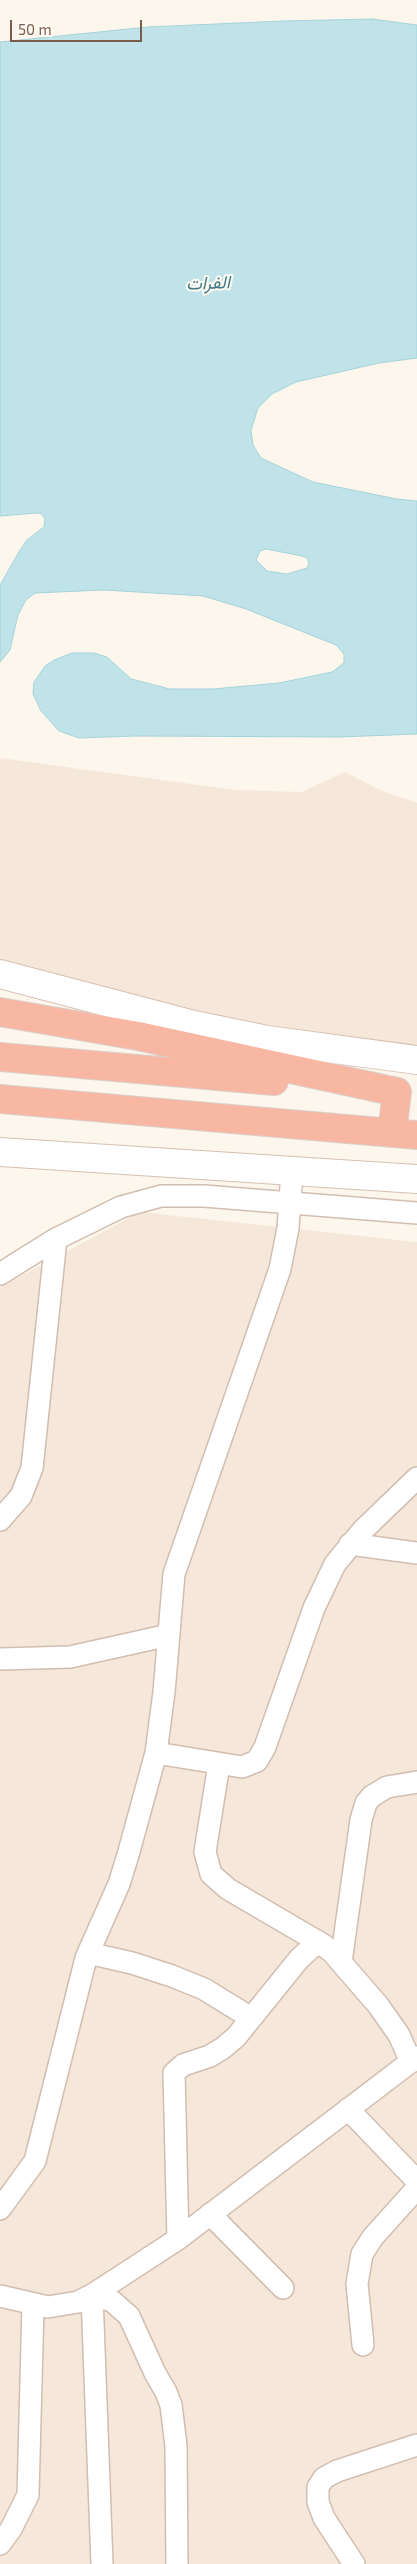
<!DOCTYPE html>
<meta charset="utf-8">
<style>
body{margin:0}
#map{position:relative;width:417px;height:2564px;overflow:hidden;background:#fdf6ec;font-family:"Exo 2",sans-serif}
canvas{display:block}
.scale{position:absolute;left:10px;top:20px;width:132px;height:22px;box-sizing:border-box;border:2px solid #7a5c4d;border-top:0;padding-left:6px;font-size:15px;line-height:18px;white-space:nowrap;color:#7a5c4d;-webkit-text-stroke:4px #fffaf3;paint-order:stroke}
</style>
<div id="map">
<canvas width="417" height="2564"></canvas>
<div class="scale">50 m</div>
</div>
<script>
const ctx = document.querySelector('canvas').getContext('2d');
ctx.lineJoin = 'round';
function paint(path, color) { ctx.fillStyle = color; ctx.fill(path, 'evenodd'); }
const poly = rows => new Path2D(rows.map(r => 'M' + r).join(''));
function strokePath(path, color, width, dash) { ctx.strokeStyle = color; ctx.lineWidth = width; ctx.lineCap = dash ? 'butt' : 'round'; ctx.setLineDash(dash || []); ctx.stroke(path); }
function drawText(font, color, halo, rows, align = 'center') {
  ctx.font = font + ' "Exo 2",Vazirmatn,sans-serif'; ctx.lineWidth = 4; ctx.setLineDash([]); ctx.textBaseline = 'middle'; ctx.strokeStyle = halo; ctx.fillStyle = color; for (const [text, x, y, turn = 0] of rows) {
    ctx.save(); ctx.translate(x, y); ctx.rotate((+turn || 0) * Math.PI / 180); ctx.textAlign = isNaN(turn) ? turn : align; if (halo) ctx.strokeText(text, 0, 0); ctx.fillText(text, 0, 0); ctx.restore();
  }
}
paint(poly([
 [0,758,235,790,302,792,345,772,380,790,417,803,417,1044,319,1041,0,965],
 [140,1212,417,1242,417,2564,0,2564,0,1287]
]), '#f5e8da');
const water = poly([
 [372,19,417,25,417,358,379,363,296,382,272,394,258,408,251,430,253,445,261,458,313,482,397,499,417,501,417,734,339,737,136,736,79,738,59,731,41,711,33,694,34,682,45,666,54,660,72,653,94,653,107,657,131,679,170,689,213,689,279,683,332,672,344,663,344,654,336,645,246,609,203,596,104,590,35,593,26,600,18,615,10,650,0,662,0,585,20,550,27,540,44,527,45,519,42,514,37,513,0,516,0,42,148,27,282,21,372,19],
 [266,549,302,556,307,558,309,564,307,568,287,574,267,571,256,560,260,551,266,549]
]);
paint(water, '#bfe3e8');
strokePath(water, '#a5d3da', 1);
const street = poly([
 [0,1274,56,1239,121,1207,161,1196,204,1196,417,1213],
 [0,1520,21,1496,32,1468,56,1239],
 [350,1544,417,1553],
 [0,1659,70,1657,169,1635],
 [156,1753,242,1767,257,1761,265,1747,314,1608,335,1564,363,1530,417,1478],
 [219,1764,205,1852,211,1874,228,1889,322,1944,332,1952,378,2005,399,2035,411,2062],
 [88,1953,132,1963,172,1976,204,1989,251,2018],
 [341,1962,361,1820,366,1803,372,1796,387,1787,417,1782],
 [348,2109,417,2181],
 [0,2209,35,2161,86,1958,119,1884,128,1855,156,1753,164,1692,174,1574,280,1269,288,1228,292,1172],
 [210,2214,283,2288],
 [178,2239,174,2073,183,2065,210,2056,223,2048,236,2037,299,1959,312,1947,322,1944],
 [0,2296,48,2307,78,2302,92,2295,178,2239,417,2057],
 [363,2345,357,2284,362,2254,373,2237,417,2188],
 [0,2544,11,2529,28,2495,33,2305],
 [102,2564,92,2295,112,2301,129,2316,155,2373,166,2392,171,2405,176,2446,177,2564],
 [354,2564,324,2518,318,2502,318,2487,324,2478,337,2471,417,2445]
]);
const secondary = poly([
 [0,974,194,1025,267,1040,417,1060],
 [0,1152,417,1179]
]);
const highway = poly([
 [0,1012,138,1036,397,1092,392,1133],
 [0,1057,274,1081],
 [0,1099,417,1135]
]);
strokePath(street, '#d1beb0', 24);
strokePath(secondary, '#d6c0b0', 30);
strokePath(highway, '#dad1cd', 30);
strokePath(street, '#fff', 21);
strokePath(secondary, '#fff', 28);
strokePath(highway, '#f7b7a3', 28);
drawText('italic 18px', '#437c86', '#fffaf3', [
 ["الفرات",208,283,-2]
]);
</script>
